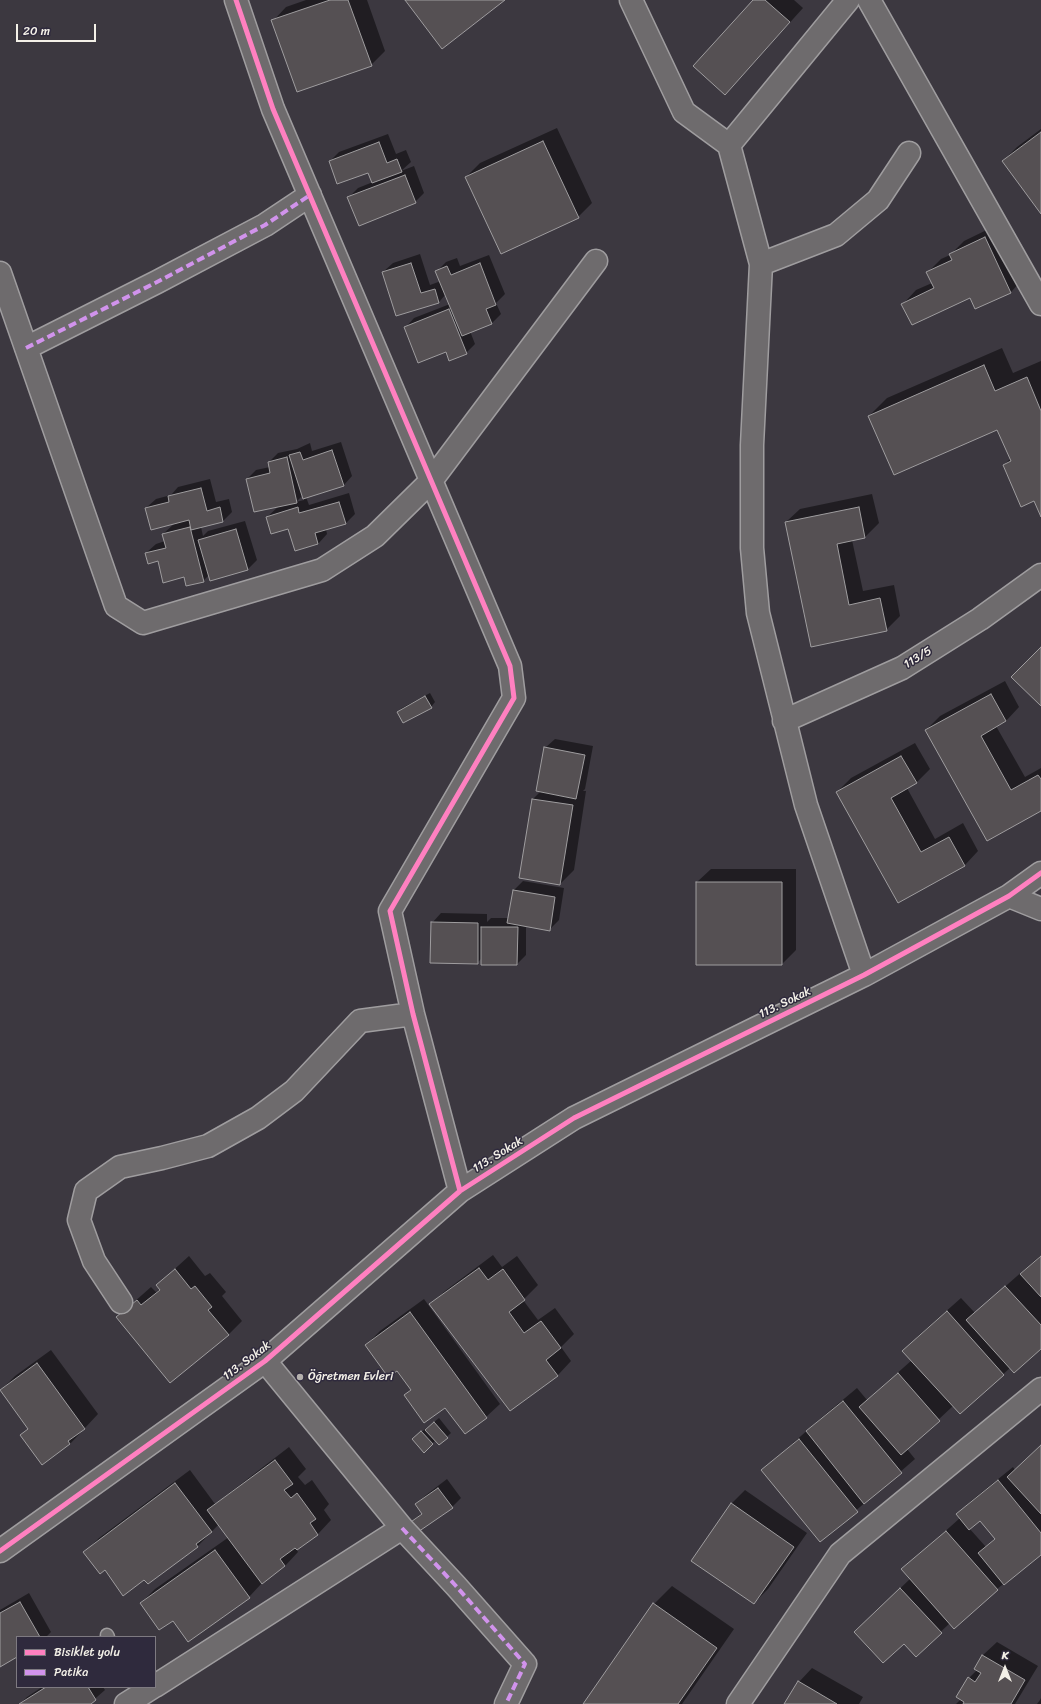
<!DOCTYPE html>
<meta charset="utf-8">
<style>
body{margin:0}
#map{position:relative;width:1041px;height:1704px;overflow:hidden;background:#3c3840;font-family:Sriracha,sans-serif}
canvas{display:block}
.legend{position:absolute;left:16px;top:1636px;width:140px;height:52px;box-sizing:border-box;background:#2f2a3d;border:1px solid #7e7a81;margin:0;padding:5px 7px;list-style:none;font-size:12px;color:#f4f1e8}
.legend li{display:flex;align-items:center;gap:8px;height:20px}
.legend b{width:20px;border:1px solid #7e7a81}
.north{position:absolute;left:985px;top:1648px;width:40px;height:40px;-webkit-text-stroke:3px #2f2a3d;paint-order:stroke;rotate:0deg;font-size:11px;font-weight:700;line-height:16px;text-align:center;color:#f4f1e8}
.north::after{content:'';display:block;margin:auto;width:14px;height:18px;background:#f4f1e8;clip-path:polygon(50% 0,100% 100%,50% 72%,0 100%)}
.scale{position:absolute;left:16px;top:24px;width:80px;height:18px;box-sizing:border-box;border:2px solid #f4f1e8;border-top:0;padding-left:5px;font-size:12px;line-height:14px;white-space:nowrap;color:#f4f1e8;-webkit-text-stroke:3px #2f2a3d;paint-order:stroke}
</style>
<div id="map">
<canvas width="1041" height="1704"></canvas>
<ul class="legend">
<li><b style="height:5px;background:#ff80c0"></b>Bisiklet yolu</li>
<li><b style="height:5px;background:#d193ec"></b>Patika</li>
</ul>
<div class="north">K</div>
<div class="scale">20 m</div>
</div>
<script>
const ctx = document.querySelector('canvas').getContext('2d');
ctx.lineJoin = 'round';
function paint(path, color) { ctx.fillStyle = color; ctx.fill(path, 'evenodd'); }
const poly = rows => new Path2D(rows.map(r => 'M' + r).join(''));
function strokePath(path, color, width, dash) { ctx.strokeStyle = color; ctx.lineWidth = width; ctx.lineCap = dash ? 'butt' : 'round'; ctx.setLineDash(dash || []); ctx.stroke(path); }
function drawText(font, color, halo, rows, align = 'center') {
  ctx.font = font + ' Sriracha,sans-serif'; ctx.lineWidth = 3; ctx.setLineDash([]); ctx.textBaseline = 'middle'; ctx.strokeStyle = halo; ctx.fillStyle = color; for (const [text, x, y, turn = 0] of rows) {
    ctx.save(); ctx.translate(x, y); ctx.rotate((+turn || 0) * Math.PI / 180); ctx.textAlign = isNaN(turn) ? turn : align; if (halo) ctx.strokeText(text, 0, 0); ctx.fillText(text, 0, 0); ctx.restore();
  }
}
paint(poly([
 [306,0,367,0,385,51,371,65,273,21,286,7],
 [754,0,794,0,803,8,738,80],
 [557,128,592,203,578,217,466,177,480,163],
 [1041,129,1041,212,1003,161,1017,147],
 [388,134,396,154,406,150,411,162,401,171,414,166,424,193,415,202,349,197,358,188,373,182,369,171,330,161,339,152],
 [999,224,1024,278,1011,292,903,304,916,290,932,283,927,273,941,259,950,255,964,241],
 [420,254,430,285,441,281,437,271,446,262,457,258,460,266,489,255,505,294,496,303,501,314,492,323,470,331,475,344,466,353,446,351,405,328,414,318,450,304,446,294,439,302,397,315,383,272,393,263],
 [1002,348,1013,373,1041,361,1041,514,1034,499,1004,465,1011,458,998,429,869,416,887,398],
 [341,442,352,476,343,486,306,497,309,505,349,493,355,514,346,523,326,529,327,534,318,544,267,517,279,506,247,479,256,470,270,467,269,462,278,453,297,449,310,443,312,451],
 [303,495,304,500,296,502],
 [210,479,216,502,229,499,232,512,223,521,201,527,203,536,208,531,245,521,257,560,248,569,209,575,203,581,184,576,146,553,156,544,165,541,163,534,175,523,146,508,156,499,171,495,178,487],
 [872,494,879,523,865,537,852,540,863,591,894,585,900,616,886,630,812,645,786,522,800,509],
 [1005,681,1019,707,1006,721,996,726,1025,777,1041,768,1041,810,988,840,926,730,940,716],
 [430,693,435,702,431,707,398,712,402,708],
 [555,739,593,746,585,789,583,791,586,791,574,870,560,884,520,878,533,799,541,791,545,748],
 [915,743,930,769,916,783,907,788,935,839,963,823,978,851,965,865,898,902,837,792,851,778],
 [711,869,796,869,796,950,782,964,697,882],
 [523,881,564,888,559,920,549,930,526,926,526,955,517,964,482,958,477,963,432,923,441,913,487,914,487,922,491,918,509,918,514,890],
 [493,1255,502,1267,517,1256,538,1285,523,1300,538,1320,555,1308,574,1334,561,1347,571,1361,558,1375,510,1410,431,1304,445,1291],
 [1041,1255,1041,1348,1010,1368,960,1413,953,1406,907,1449,915,1459,821,1541,763,1470,821,1418,857,1388,867,1400,912,1360,917,1337,961,1298,975,1313],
 [189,1256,205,1276,210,1273,226,1292,222,1296,242,1321,228,1335,117,1317,151,1287,156,1292,160,1289,157,1285],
 [424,1299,500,1404,486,1417,405,1395,411,1389,397,1370,366,1345,380,1331],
 [51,1350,98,1414,70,1444,21,1435,29,1428,1,1390,15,1376],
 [439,1418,451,1433,439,1444,436,1440,424,1451,413,1439],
 [1041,1445,1041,1554,997,1589,950,1623,916,1655,904,1642,869,1618,911,1578,903,1569,960,1518,958,1514,971,1501,1013,1467,1015,1470],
 [980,1519,995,1538,986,1547,969,1528],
 [289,1447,306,1469,298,1477,305,1485,312,1480,329,1504,324,1510,331,1520,318,1534,297,1550,298,1552,285,1566,262,1583,249,1597,173,1619,141,1603,155,1589,229,1537,219,1524,197,1547,145,1579,105,1569,85,1552,99,1538,190,1470,215,1504],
 [447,1479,461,1498,452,1507,409,1524,423,1512,416,1504,426,1495],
 [745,1490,807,1533,768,1589,754,1603,731,1504],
 [672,1586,734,1629,682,1704,584,1704,654,1604],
 [29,1593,51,1632,46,1637,17,1637,17,1656,0,1665,0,1610],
 [997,1642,1038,1666,1015,1704,956,1704,961,1699,969,1678,977,1670,975,1669,983,1655],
 [812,1668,863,1697,859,1704,786,1704,799,1682],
 [42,1687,103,1687,105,1690,89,1704,20,1704,27,1697],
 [1041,1698,1041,1704,1037,1704,1040,1700]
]), '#0007');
const building = poly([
 [330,0,348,0,372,66,297,92,271,20,330,0],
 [405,0,505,0,442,49,405,0],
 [753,0,765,0,790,22,725,95,693,66,753,0],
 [1041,132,1041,214,1002,161,1041,132],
 [543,141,579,218,501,254,465,177,543,141],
 [379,142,387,163,397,159,402,172,372,183,368,173,337,184,329,161,379,142],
 [405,175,416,203,359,226,347,197,405,175],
 [985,237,1011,293,975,309,970,298,912,325,901,304,934,288,926,272,952,260,949,254,985,237],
 [411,263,421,293,435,289,439,303,396,316,382,272,411,263],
 [480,263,496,305,486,309,492,324,462,336,435,271,447,266,451,275,480,263],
 [449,309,467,354,449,361,446,352,418,363,404,327,449,309],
 [984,365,995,391,1027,377,1041,411,1041,517,1034,501,1021,507,1003,465,1011,461,997,430,894,475,868,416,984,365],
 [332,450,344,486,303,499,289,455,300,452,303,460,332,450],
 [287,457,297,503,254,512,246,479,270,473,268,462,287,457],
 [201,488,207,511,220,507,223,522,191,530,189,520,151,530,145,508,169,502,168,496,201,488],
 [339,502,346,524,315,533,318,544,295,551,288,529,271,534,266,517,298,507,299,513,339,502],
 [859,507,865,538,837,544,849,605,880,598,887,631,811,647,785,522,859,507],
 [190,527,204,582,186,586,184,577,163,583,158,561,148,564,145,553,166,548,162,534,190,527],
 [236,529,248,570,210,581,198,540,236,529],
 [1041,647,1041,706,1011,677,1041,647],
 [991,694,1006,721,981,736,1011,790,1038,775,1041,779,1041,811,987,841,925,730,991,694],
 [425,696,432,708,403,723,397,712,425,696],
 [544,747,585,755,576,799,536,791,544,747],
 [901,756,917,783,891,798,921,852,949,837,965,866,898,903,836,792,901,756],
 [532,799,573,805,560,885,519,878,532,799],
 [696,882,782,882,782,965,696,965,696,882],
 [513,890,555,897,550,931,507,923,513,890],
 [431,922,478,923,478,964,430,963,431,922],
 [481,927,518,927,517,965,481,965,481,927],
 [1041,1256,1041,1297,1020,1274,1041,1256],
 [479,1268,488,1280,503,1269,525,1300,509,1312,524,1333,541,1321,561,1348,546,1360,558,1376,510,1411,429,1304,479,1268],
 [175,1269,191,1289,195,1286,212,1307,208,1310,229,1335,170,1383,116,1317,137,1300,141,1305,160,1290,156,1285,175,1269],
 [1005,1286,1041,1325,1041,1349,1014,1373,966,1320,1005,1286],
 [947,1311,1004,1375,960,1414,902,1351,947,1311],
 [410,1312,487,1418,465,1434,445,1408,424,1423,404,1395,411,1390,397,1371,388,1377,365,1345,410,1312],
 [37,1363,85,1429,68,1441,70,1444,42,1465,20,1435,28,1429,0,1390,37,1363],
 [898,1373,940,1421,901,1455,859,1407,898,1373],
 [843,1401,902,1473,864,1504,806,1431,843,1401],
 [434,1422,448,1438,439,1445,425,1430,434,1422],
 [421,1431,433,1444,424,1453,412,1439,421,1431],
 [799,1439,858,1512,820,1542,761,1470,799,1439],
 [1041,1445,1041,1514,1007,1477,1041,1445],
 [275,1460,293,1484,284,1490,291,1498,297,1493,316,1519,310,1523,318,1535,297,1550,295,1548,280,1559,285,1566,262,1584,207,1510,275,1460],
 [998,1480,1041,1533,1041,1555,1004,1585,978,1553,995,1539,980,1521,969,1530,956,1514,998,1480],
 [175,1483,212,1532,196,1544,198,1547,148,1584,144,1580,123,1596,105,1570,100,1574,83,1552,175,1483],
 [438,1488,453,1508,415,1534,408,1524,422,1514,415,1504,438,1488],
 [731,1503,794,1547,754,1604,691,1561,731,1503],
 [946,1531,998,1590,954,1629,901,1569,946,1531],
 [215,1550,250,1598,188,1642,173,1621,159,1630,140,1603,215,1550],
 [900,1588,942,1633,916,1657,904,1644,883,1663,854,1632,900,1588],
 [20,1602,40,1637,17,1637,17,1657,0,1667,0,1613,20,1602],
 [653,1603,717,1648,678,1704,583,1704,653,1603],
 [982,1655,1025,1680,1011,1704,963,1704,964,1702,956,1697,968,1677,975,1682,981,1673,974,1669,982,1655],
 [798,1681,837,1704,784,1704,798,1681],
 [46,1687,88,1687,96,1700,91,1704,19,1704,46,1687]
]);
paint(building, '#555053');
strokePath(building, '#9f9d9f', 1);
const lane = poly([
 [107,1635,108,1637]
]);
const street = poly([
 [236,0,273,109,510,666,514,698,390,911,413,1014,460,1191],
 [631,0,684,112,729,145,761,264,752,445,752,548,758,613,806,805,864,975],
 [869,0,1041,304],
 [729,145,848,0],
 [761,264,836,235,878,200,909,153],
 [0,273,116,606,143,623,322,570,375,536,431,481,596,261],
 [26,348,157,282,265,225,310,195],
 [784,721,902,668,980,619,1041,575],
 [1009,896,1041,909],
 [121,1302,94,1261,79,1220,86,1191,120,1167,162,1158,208,1146,258,1118,294,1091,360,1021,413,1014],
 [402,1528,456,1586,525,1664,506,1704],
 [0,1551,265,1361,460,1191,574,1118,864,975,1009,896,1041,873],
 [155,1686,402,1528,265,1361],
 [126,1704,153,1687]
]);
const secondary = poly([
 [738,1704,840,1554,1041,1389]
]);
strokePath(lane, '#9f9d9f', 15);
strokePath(street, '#9f9d9f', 25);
strokePath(secondary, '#9f9d9f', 25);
strokePath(lane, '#6e6b6d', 12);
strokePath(street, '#6e6b6d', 22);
strokePath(secondary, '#6e6b6d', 22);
strokePath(poly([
 [26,348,157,282,265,225,310,195],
 [402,1528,456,1586,525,1664,506,1704]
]), '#d193ec', 4, [8, 4]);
strokePath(poly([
 [236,0,273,109,510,666,514,698,390,911,413,1014,460,1191],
 [0,1551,265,1361,460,1191,574,1118,864,975,1009,896,1041,873]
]), '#ff80c0', 5);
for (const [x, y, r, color] of [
 [300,1377,4,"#b4b0ad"]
]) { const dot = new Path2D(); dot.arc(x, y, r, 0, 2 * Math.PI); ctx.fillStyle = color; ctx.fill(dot); strokePath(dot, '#2f2a3d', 1.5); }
drawText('12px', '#f4f1e8', '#2f2a3d', [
 ["113/5",918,658,-32],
 ["113. Sokak",785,1003,-26],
 ["113. Sokak",498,1155,-32],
 ["113. Sokak",247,1361,-37]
]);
drawText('12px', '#f4f1e8', '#2f2a3d', [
 ["Öğretmen Evleri",308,1377]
], 'left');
</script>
